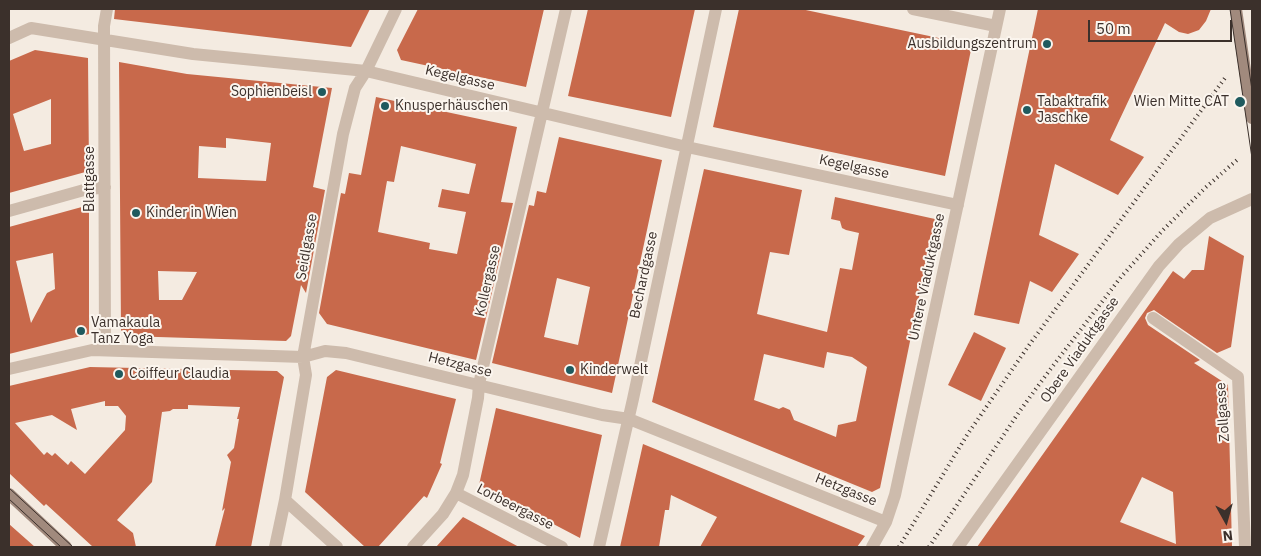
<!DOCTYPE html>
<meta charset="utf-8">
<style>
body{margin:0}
#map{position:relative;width:1261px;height:556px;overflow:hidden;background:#f4ebe1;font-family:"IBM Plex Sans",sans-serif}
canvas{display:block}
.frame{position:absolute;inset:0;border:10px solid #3b302b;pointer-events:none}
.north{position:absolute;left:1201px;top:496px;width:50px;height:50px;-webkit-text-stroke:4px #fbf5ee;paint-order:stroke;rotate:173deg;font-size:14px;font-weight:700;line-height:20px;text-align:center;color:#3b302b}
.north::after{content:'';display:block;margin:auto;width:18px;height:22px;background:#3b302b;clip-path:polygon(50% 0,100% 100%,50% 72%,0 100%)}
.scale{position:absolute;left:1088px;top:20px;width:144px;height:22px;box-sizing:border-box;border:2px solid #3b302b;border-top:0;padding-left:6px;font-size:15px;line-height:18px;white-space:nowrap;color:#3b302b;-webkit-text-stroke:4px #fbf5ee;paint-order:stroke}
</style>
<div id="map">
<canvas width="1261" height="556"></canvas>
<div class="frame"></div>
<div class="north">N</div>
<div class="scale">50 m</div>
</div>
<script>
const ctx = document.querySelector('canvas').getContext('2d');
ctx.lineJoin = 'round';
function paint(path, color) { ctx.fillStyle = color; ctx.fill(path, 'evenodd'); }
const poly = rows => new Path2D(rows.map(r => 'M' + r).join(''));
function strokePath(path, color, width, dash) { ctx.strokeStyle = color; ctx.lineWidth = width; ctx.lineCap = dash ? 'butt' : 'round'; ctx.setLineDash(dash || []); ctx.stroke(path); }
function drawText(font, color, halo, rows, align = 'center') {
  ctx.font = font + ' "IBM Plex Sans",sans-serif'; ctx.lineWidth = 4; ctx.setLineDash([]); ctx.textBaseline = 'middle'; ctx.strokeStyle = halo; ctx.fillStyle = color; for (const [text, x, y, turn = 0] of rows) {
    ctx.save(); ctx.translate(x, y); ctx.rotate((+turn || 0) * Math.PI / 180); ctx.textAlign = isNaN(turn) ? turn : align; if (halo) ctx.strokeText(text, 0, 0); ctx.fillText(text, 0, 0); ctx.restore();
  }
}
paint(poly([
 [115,9,370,9,351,47,114,19],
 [418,9,544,9,526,87,401,60,397,50],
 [588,9,695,9,671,117,568,96],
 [739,9,801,9,972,45,945,176,713,127],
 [1038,9,1211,9,1206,21,1199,30,1188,34,1179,32,1165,23,1110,140,1144,157,1118,195,1055,164,1039,235,1079,254,1052,292,1030,281,1019,324,974,315],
 [35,50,88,58,89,171,9,193,9,61],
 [51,99,51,144,24,151,13,114],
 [119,62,187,74,332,88,313,187,325,190,306,293,301,285,291,336,286,341,126,336,121,330],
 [226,138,271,143,266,181,198,178,199,146,226,148],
 [158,271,197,272,182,300,159,300],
 [376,97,517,127,501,202,513,203,476,360,327,324,319,313,341,193,345,194,349,173,361,175],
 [401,146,476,164,469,194,442,189,438,207,466,212,457,254,429,249,430,243,378,232,387,181,394,182],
 [559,137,662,160,612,393,492,363,529,205,534,206,537,191,546,193],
 [557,278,590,287,578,345,544,337],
 [704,169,802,190,789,255,770,252,757,314,827,332,840,268,852,270,859,233,846,230,842,228,840,221,831,219,835,197,935,219,880,488,872,492,652,402],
 [827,352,852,357,867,367,856,421,838,425,836,437,794,420,790,410,783,407,779,409,754,400,764,354,824,368],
 [89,205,89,334,9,354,9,227],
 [53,253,55,289,47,293,31,323,16,261],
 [1209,236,1244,256,1231,347,1217,353,1154,310,1147,313,1145,318,1148,325,1200,360,1194,363,1228,385,1232,547,977,547,1173,271,1184,279,1192,270,1204,270],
 [1142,477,1173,492,1176,544,1120,522],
 [974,332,1006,348,981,401,948,385],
 [90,367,277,371,284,377,251,547,215,547,225,508,222,511,231,462,227,455,234,448,239,419,237,419,240,407,188,405,188,409,173,409,170,411,162,412,152,482,117,520,133,533,136,547,93,547,46,504,44,506,9,473,9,386],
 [105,401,105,406,118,406,126,416,125,430,85,474,71,461,68,465,55,453,52,456,47,452,44,455,15,423,52,415,77,430,71,409],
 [336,370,456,399,440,463,442,464,427,498,424,496,378,547,365,547,305,492,327,377],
 [496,408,602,435,580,538,479,485],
 [643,444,704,469,865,536,857,547,700,547,717,517,671,495,669,510,665,510,659,547,620,547],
 [463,517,519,547,436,547],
 [9,524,35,547,9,547]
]), '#c8694b');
strokePath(poly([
 [913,9,996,26],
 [9,38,31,28,193,54,366,71,687,147,958,205],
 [9,211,84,190,105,187],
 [1153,318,1238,377,1245,547],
 [105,350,104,26,107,9],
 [9,369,92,350,303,357,325,351,346,353,602,415,629,419,886,522],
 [456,493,562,547],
 [285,500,337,547],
 [275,547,285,500,306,375,303,357,343,134,355,88,366,71,396,9],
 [413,547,443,514,456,493,463,475,478,398,479,384,566,9],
 [599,547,633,399,716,9],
 [872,547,886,522,895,495,1000,9],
 [958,547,1159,266,1179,244,1210,218,1252,199]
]), '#cdbbac', 12);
strokePath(poly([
 [1236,9,1252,118],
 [9,494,66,547]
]), '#a18a7d', 12);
strokePath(poly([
 [1230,9,1252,158],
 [1240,9,1252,90],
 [9,488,73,547],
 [9,499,61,547]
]), '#3b302b', 1);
strokePath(poly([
 [899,547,967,435,1027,348,1225,78],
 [929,547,1019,412,1049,371,1121,277,1162,231,1205,188,1237,160]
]), '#3b302b', 4, [1, 4]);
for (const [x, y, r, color] of [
 [1047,44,5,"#1f5a5e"],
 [322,92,5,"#1f5a5e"],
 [1240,102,6,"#1f5a5e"],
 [385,106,5,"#1f5a5e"],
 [1027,110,5,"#1f5a5e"],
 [136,213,5,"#1f5a5e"],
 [81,331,5,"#1f5a5e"],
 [570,370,5,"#1f5a5e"],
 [119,374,5,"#1f5a5e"]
]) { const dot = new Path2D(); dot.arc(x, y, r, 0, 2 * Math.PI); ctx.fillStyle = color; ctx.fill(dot); strokePath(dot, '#fbf5ee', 2); }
drawText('14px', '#3b302b', '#fbf5ee', [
 ["Ausbildungszentrum",1037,44,"right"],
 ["Sophienbeisl",312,92,"right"],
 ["Tabaktrafik",1037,102],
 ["Jaschke",1037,118],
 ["Wien Mitte CAT",1229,102,"right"],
 ["Knusperhäuschen",395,106],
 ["Kinder in Wien",146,213],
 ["Vamakaula",91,323],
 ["Tanz Yoga",91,339],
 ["Kinderwelt",580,370],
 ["Coiffeur Claudia",129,374]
], 'left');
drawText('14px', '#3b302b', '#fbf5ee', [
 ["Kegelgasse",460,78,13],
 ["Kegelgasse",854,167,12],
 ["Blattgasse",90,179,-90],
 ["Seidlgasse",307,247,-80],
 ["Bechardgasse",644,275,-78],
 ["Untere Viaduktgasse",927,277,-78],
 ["Kollergasse",488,281,-77],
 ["Obere Viaduktgasse",1080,350,-55],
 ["Hetzgasse",460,365,14],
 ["Zollgasse",1223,412,-94],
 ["Hetzgasse",846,490,22],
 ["Lorbeergasse",515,507,27]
]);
</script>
